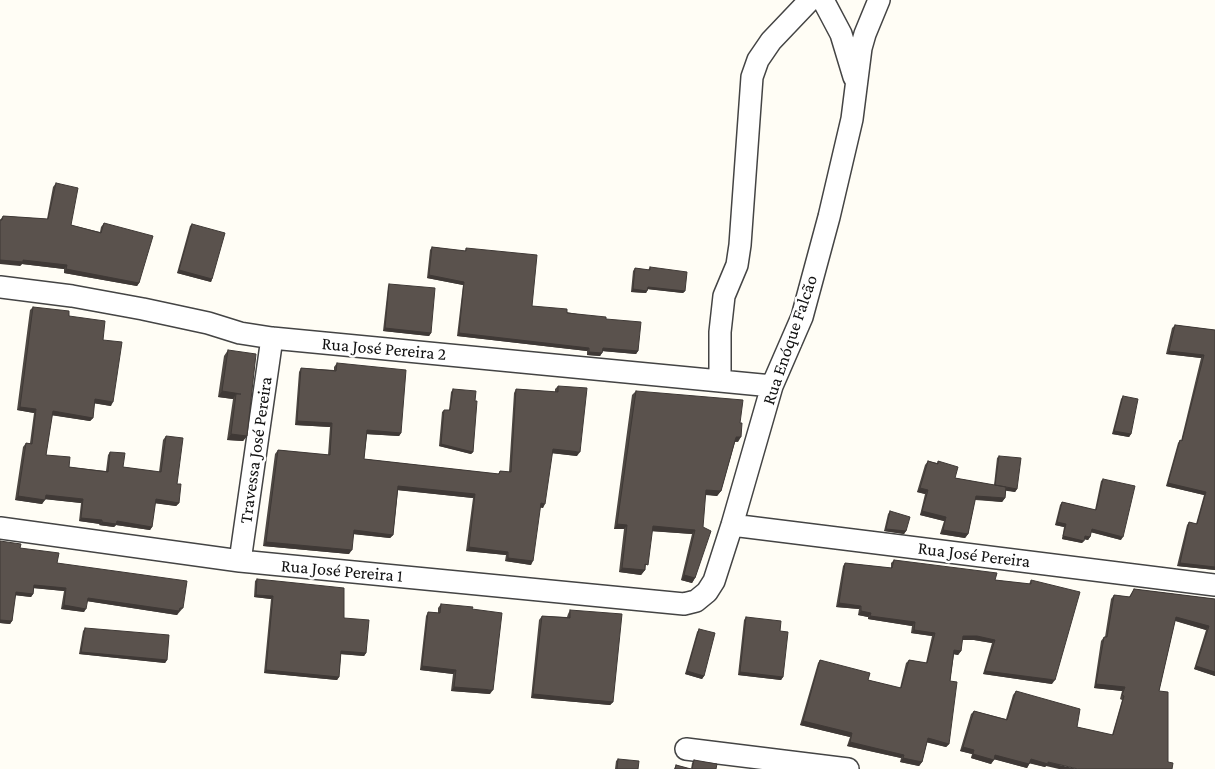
<!DOCTYPE html>
<meta charset="utf-8">
<style>
body{margin:0}
canvas{display:block;background:#fffdf5}
</style>
<canvas width="1215" height="769"></canvas>
<script>
const ctx = document.querySelector('canvas').getContext('2d');
ctx.lineJoin = 'round';
const poly = rows => new Path2D(rows.map(r => 'M' + r).join(''));
function strokePath(path, color, width, dash) { ctx.strokeStyle = color; ctx.lineWidth = width; ctx.lineCap = dash ? 'butt' : 'round'; ctx.setLineDash(dash || []); ctx.stroke(path); }
function paint(path, color) { ctx.fillStyle = color; ctx.fill(path, 'evenodd'); }
function drawText(font, color, halo, rows, align = 'center') {
  ctx.font = font + ' "Crimson Pro",serif'; ctx.lineWidth = 5; ctx.setLineDash([]); ctx.textBaseline = 'middle'; ctx.strokeStyle = halo; ctx.fillStyle = color; for (const [text, x, y, turn = 0] of rows) {
    ctx.save(); ctx.translate(x, y); ctx.rotate((+turn || 0) * Math.PI / 180); ctx.textAlign = isNaN(turn) ? turn : align; if (halo) ctx.strokeText(text, 0, 0); ctx.fillText(text, 0, 0); ctx.restore();
  }
}
const minor = poly([
 [823,0,841,34,854,77],
 [0,287,72,296,143,309,208,323,240,333,272,338,772,386],
 [720,381,720,332,724,296,737,265,740,245,752,77,758,60,771,41,810,0],
 [732,525,1215,585],
 [0,528,240,561,684,604,696,601,707,592,714,581,732,525,772,386,802,317,829,217,852,119,861,48,865,34,879,0],
 [240,561,272,338],
 [686,749,848,769]
]);
strokePath(minor, '#444', 24);
strokePath(minor, '#fff', 21);
paint(poly([
 [56,183,71,225,100,232,101,227,104,223,139,283,137,286,64,273,64,269,22,264,20,266,0,220,3,216,47,219,53,187],
 [192,224,212,279,211,282,177,273,190,226],
 [432,247,465,251,466,248,532,306,606,319,638,351,636,354,603,351,600,356,587,355,587,351,457,336,463,285,427,278,430,250],
 [650,267,685,291,683,293,648,289,646,293,631,292,633,271,635,268,648,270],
 [389,284,431,333,429,336,383,331,388,286],
 [33,307,69,316,103,340,111,406,94,403,93,418,90,421,52,415,46,455,69,467,106,471,108,455,110,452,123,467,159,472,163,440,166,436,177,484,179,503,176,506,155,503,152,527,150,530,116,525,114,527,99,525,100,524,79,521,81,503,45,499,42,504,15,500,23,447,26,443,30,443,34,413,17,410,30,310],
 [1175,325,1215,330,1215,570,1177,566,1187,525,1189,522,1196,524,1204,495,1166,486,1178,443,1180,440,1181,441,1201,358,1166,354,1172,328],
 [228,350,247,436,243,441,227,440,233,399,218,397,224,356],
 [337,363,401,433,399,436,367,434,364,459,498,474,500,471,509,472,514,393,516,389,555,392,555,389,558,386,577,456,552,453,543,508,540,507,531,565,505,561,506,555,466,551,473,498,398,490,393,535,390,538,354,534,349,554,263,546,275,454,278,450,328,455,330,427,295,425,299,372,301,368,334,370,334,367],
 [453,389,475,401,473,452,471,454,439,446,442,412,444,410,449,410,451,392],
 [636,391,738,442,735,442,721,491,717,496,705,495,695,578,692,583,681,580,692,534,652,531,645,570,641,575,619,572,624,529,614,529,632,395],
 [1123,396,1131,434,1129,437,1112,434,1121,399],
 [999,456,1017,489,1015,492,1006,490,1005,498,1002,502,975,500,968,534,965,538,940,534,944,521,920,515,925,494,917,492,925,465,928,461,937,463,938,461,955,478,994,485,997,458],
 [1103,479,1121,540,1091,532,1090,537,1088,540,1084,539,1082,543,1062,539,1064,527,1055,525,1060,505,1062,502,1095,510,1101,481],
 [890,511,906,531,904,534,884,531,888,514],
 [0,542,20,548,57,563,183,608,177,615,87,601,84,612,61,609,64,591,34,588,33,594,31,597,15,595,12,621,10,624,0,623],
 [894,560,995,580,1029,584,1031,580,1052,684,983,674,992,643,974,640,962,640,961,651,958,655,954,654,950,681,949,744,946,747,927,742,922,762,919,766,900,762,901,758,847,746,850,737,800,725,818,663,820,660,868,680,900,688,906,663,909,660,926,663,932,636,911,633,912,626,868,619,868,617,858,615,859,609,836,607,843,566,845,563,891,568,891,563],
 [257,579,344,618,366,653,364,656,341,654,339,677,337,680,264,673,271,599,254,597,255,581],
 [1134,589,1215,599,1215,676,1194,669,1206,630,1175,621,1159,691,1168,762,1046,766,1045,767,1030,763,1027,768,994,759,991,764,971,758,972,754,960,751,971,714,974,711,1006,719,1013,695,1016,691,1077,727,1112,735,1122,700,1120,699,1122,691,1094,688,1101,641,1104,637,1105,637,1111,599,1114,595,1129,597],
 [441,604,490,694,451,691,453,674,420,670,426,616,428,612,438,613,438,608],
 [570,610,613,702,610,705,531,698,539,620,542,616,567,617,568,614],
 [746,617,780,631,783,677,781,680,738,675,744,620],
 [85,628,167,660,165,663,79,654,83,631],
 [699,629,704,676,702,679,685,674,697,632],
 [618,759,638,769,615,769,616,761],
 [694,760,716,769,674,769,676,765,691,769,692,763]
]), '#4d4742');
paint(poly([
 [0,260,23,260,67,265,64,269,22,264,20,266,0,264],
 [66,269,139,283,137,286,64,273],
 [179,270,212,279,211,282,177,273],
 [429,275,464,282,463,285,427,278],
 [648,287,685,291,683,293,646,289],
 [633,289,647,291,646,293,631,292],
 [385,328,431,333,429,336,383,331],
 [459,333,589,348,587,351,457,336],
 [603,348,638,351,636,354,601,351],
 [1169,351,1204,355,1201,358,1166,354],
 [589,352,602,353,600,356,587,355],
 [222,391,241,394,236,394,233,399,218,397],
 [95,399,113,402,111,406,92,403],
 [20,407,36,409,34,413,17,410],
 [53,411,93,418,90,421,50,415],
 [297,421,332,423,330,427,295,425],
 [367,430,401,433,399,436,364,434],
 [1114,431,1131,434,1129,437,1112,434],
 [231,434,247,436,243,441,227,440],
 [736,437,741,437,738,442,733,441],
 [441,444,473,452,471,454,439,446],
 [553,449,580,452,577,456,550,453],
 [1168,483,1206,492,1204,495,1166,486],
 [398,486,475,494,473,498,396,490],
 [995,486,1017,489,1015,492,993,489],
 [920,488,928,490,925,494,917,492],
 [706,490,721,491,717,496,703,494],
 [46,495,83,499,81,503,43,499],
 [18,496,45,500,42,504,15,500],
 [976,496,1005,498,1002,502,973,499],
 [156,499,179,503,176,506,153,503],
 [541,503,545,504,543,508,538,507],
 [922,511,946,517,944,521,920,515],
 [81,518,102,520,100,524,79,521],
 [117,521,152,527,150,530,116,525,114,527,99,525,102,522],
 [1057,522,1066,524,1064,527,1055,525],
 [617,524,627,525,624,529,614,529],
 [653,526,695,530,692,534,649,531],
 [886,529,906,531,904,534,884,531],
 [1092,529,1123,537,1121,540,1090,532],
 [354,530,393,535,390,538,352,534],
 [943,530,968,534,965,538,940,534],
 [1063,536,1084,541,1082,543,1062,539],
 [1085,536,1090,537,1088,540,1083,539],
 [266,542,352,550,349,554,263,546],
 [469,547,508,552,506,555,466,551],
 [508,558,533,561,531,565,505,561],
 [1180,563,1215,567,1215,570,1177,566],
 [622,568,645,570,641,575,619,572],
 [684,575,695,578,692,583,681,580],
 [34,585,66,588,64,591,32,588],
 [16,592,33,594,31,597,13,595],
 [256,595,273,596,271,599,254,597],
 [88,598,179,611,177,615,86,601],
 [839,603,861,606,859,609,836,607],
 [64,605,86,609,84,612,61,609],
 [861,611,871,613,868,617,858,615],
 [870,616,915,622,912,626,868,619],
 [1176,617,1209,626,1206,630,1173,620],
 [0,620,12,621,10,624,0,623],
 [914,630,935,633,932,636,911,633],
 [963,636,977,636,995,640,992,643,974,640,960,640],
 [954,650,961,651,958,655,952,654],
 [341,651,366,653,364,656,339,654],
 [81,652,167,660,165,663,79,654],
 [422,666,456,670,453,674,420,670],
 [1196,666,1215,672,1215,676,1194,669],
 [266,670,339,677,337,680,264,673],
 [687,671,704,676,702,679,685,674],
 [985,671,1055,680,1052,684,983,674],
 [740,672,783,677,781,680,738,675],
 [1096,684,1125,687,1122,691,1094,688],
 [454,687,493,690,490,694,451,691],
 [533,694,613,702,610,705,531,698],
 [803,721,852,733,850,737,800,725],
 [928,738,949,744,946,747,925,742],
 [850,742,904,755,901,758,847,746],
 [963,747,974,750,972,754,960,751],
 [973,754,994,760,991,764,971,758],
 [995,755,1029,764,1027,768,993,759],
 [903,758,922,762,919,766,900,762],
 [1031,759,1078,769,1059,769,1046,766,1045,767,1028,763]
]), '#3f3936');
const building = poly([
 [56,183,78,188,71,225,101,233,104,223,153,236,139,283,66,269,67,265,23,260,23,262,0,260,0,220,2,220,3,216,48,219,56,183],
 [192,224,225,233,212,279,179,270,192,224],
 [432,247,466,251,466,248,537,255,532,306,567,309,567,313,606,317,606,319,641,322,638,351,603,348,602,353,589,352,589,348,459,333,464,282,429,275,432,247],
 [650,267,687,272,685,291,648,287,647,291,633,289,635,268,650,270,650,267],
 [389,284,435,288,431,333,385,328,389,284],
 [33,307,69,311,69,316,105,321,103,340,122,342,113,402,95,399,93,418,53,411,46,455,70,457,69,467,108,472,110,452,125,453,123,467,161,472,166,436,183,438,177,484,181,484,179,503,156,499,152,527,117,521,116,524,102,522,102,520,81,518,83,499,46,495,45,500,18,496,26,443,32,444,36,409,20,407,33,307],
 [1175,325,1215,330,1215,567,1180,563,1189,522,1197,524,1206,492,1168,483,1180,440,1182,441,1204,355,1169,351,1175,325],
 [228,350,256,354,247,436,231,434,236,394,241,394,222,391,228,350],
 [337,363,406,370,401,433,367,430,364,459,499,474,500,471,511,472,516,389,558,392,558,386,587,388,580,452,553,449,545,504,541,503,533,561,508,558,508,552,469,547,475,494,398,486,393,535,354,530,352,550,266,542,278,450,330,455,332,423,297,421,301,368,336,371,337,363],
 [453,389,476,391,475,401,477,401,473,452,441,444,444,410,450,410,453,389],
 [636,391,743,400,740,423,742,423,741,437,736,437,721,491,706,490,703,527,711,531,695,578,684,575,695,530,653,526,648,565,645,564,645,570,622,568,627,525,617,524,636,391],
 [1123,396,1138,399,1131,434,1114,431,1123,396],
 [999,456,1021,458,1017,489,995,485,999,456],
 [928,461,938,464,938,461,958,467,955,478,1006,487,1005,498,976,496,968,534,943,530,946,517,922,511,928,490,920,488,928,461],
 [1103,479,1135,486,1123,537,1092,529,1090,537,1085,536,1084,541,1063,536,1066,524,1057,522,1062,502,1096,510,1103,479],
 [890,511,910,517,906,531,886,529,890,511],
 [0,541,21,544,20,548,59,553,57,563,187,581,183,608,180,608,179,611,88,598,86,609,64,605,66,588,34,585,33,594,16,592,12,621,0,620,0,541],
 [894,560,997,573,995,580,1031,584,1031,580,1080,592,1055,680,985,671,995,640,977,636,963,636,961,651,954,650,950,681,957,682,949,744,928,738,922,762,903,758,904,755,850,742,852,733,803,721,820,660,870,673,868,680,901,688,909,660,927,663,935,633,914,630,915,622,870,616,871,613,861,611,861,606,839,603,845,563,892,568,894,560],
 [257,579,344,588,344,618,369,620,366,653,341,651,339,677,266,670,273,596,256,595,257,579],
 [1134,589,1215,599,1215,672,1196,666,1209,626,1176,617,1159,691,1168,692,1168,762,1173,763,1172,769,1078,769,1048,762,1048,764,1031,759,1029,764,995,755,994,760,973,754,974,750,963,747,974,711,1007,720,1016,691,1080,709,1077,727,1113,735,1124,696,1122,695,1125,687,1096,684,1104,637,1107,637,1114,595,1130,597,1134,589],
 [441,604,473,607,472,609,502,613,493,690,454,687,456,670,422,666,428,612,440,613,441,604],
 [570,610,622,614,613,702,533,694,542,616,570,618,570,610],
 [746,617,781,621,780,631,788,632,783,677,740,672,746,617],
 [85,628,169,635,167,660,81,652,85,628],
 [699,629,715,633,704,676,687,671,699,629],
 [618,759,639,761,638,769,617,769,618,759],
 [694,760,717,764,716,769,692,769,694,760],
 [676,765,691,769,675,769,676,765]
]);
paint(building, '#5a524d');
strokePath(building, '#3f3936', 1);
drawText('18px', '#111', '#fff', [
 ["Rua Enóque Falcão",790,340,-71],
 ["Rua José Pereira 2",384,349,5],
 ["Travessa José Pereira",256,450,-82],
 ["Rua José Pereira",974,555,7],
 ["Rua José Pereira 1",342,571,5]
]);
</script>
